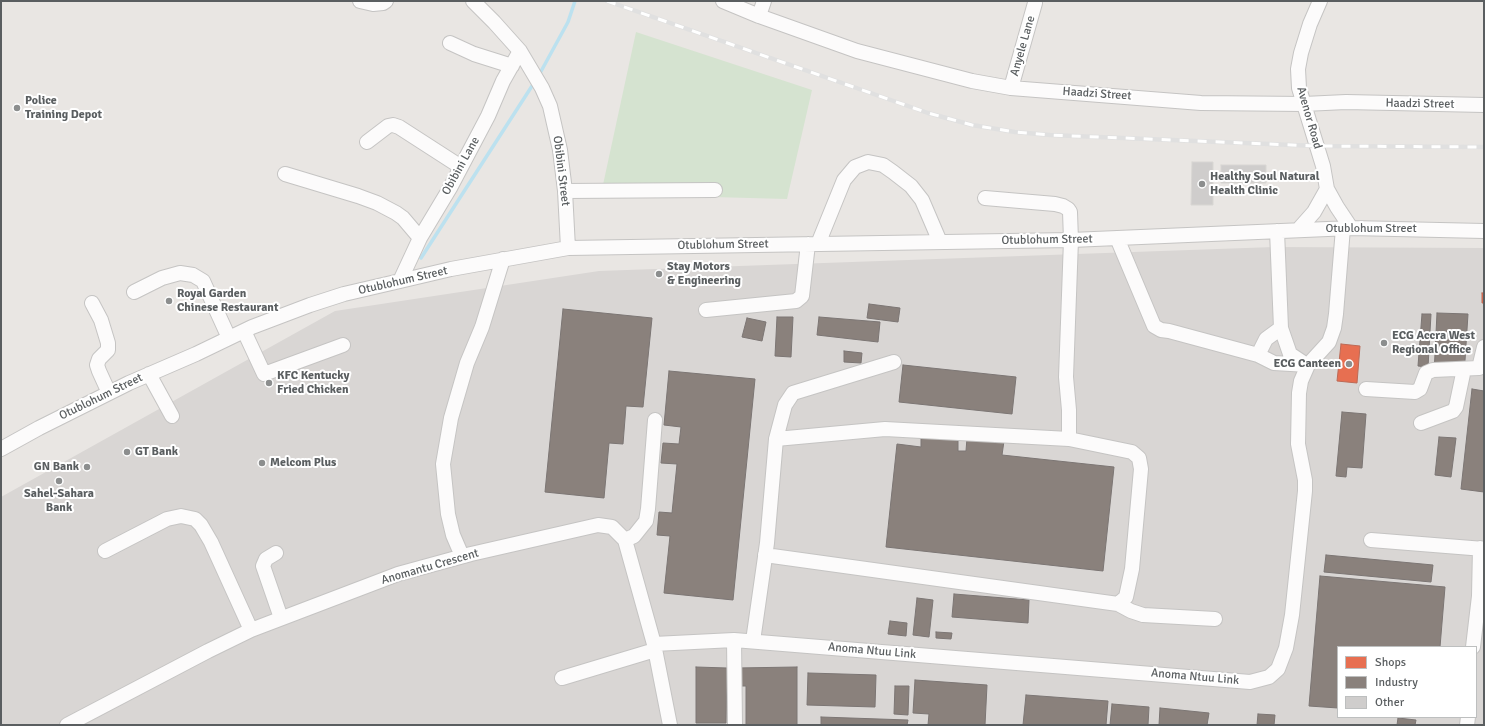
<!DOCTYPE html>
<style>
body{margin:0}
#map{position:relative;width:1485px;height:726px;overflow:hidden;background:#e9e6e3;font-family:Signika,sans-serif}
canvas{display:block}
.frame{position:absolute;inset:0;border:2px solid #5a5e60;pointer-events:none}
.legend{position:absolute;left:1337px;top:646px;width:140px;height:72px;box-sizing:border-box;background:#fff;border:1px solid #bdbfbf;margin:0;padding:5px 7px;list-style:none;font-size:12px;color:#5a5e60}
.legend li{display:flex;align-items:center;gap:8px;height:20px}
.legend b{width:20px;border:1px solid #bdbfbf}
</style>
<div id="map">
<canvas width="1485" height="726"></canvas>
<div class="frame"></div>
<ul class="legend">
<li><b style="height:11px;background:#e76f51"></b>Shops</li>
<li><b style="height:11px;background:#8a817c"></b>Industry</li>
<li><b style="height:11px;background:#cfcdcc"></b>Other</li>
</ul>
</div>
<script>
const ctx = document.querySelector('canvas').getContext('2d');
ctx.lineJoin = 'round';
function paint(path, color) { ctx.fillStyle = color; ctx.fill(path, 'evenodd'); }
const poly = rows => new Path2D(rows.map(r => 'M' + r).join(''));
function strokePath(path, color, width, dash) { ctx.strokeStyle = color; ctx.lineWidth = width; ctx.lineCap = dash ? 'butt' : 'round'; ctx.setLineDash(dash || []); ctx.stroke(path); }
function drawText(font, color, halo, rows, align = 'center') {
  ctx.font = font + ' Signika,sans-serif'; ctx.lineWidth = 4; ctx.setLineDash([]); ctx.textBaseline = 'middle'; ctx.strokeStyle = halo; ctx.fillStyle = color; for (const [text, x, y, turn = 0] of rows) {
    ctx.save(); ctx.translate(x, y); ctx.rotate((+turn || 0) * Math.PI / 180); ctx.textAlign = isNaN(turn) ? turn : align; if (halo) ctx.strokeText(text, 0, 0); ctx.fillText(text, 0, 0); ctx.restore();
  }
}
paint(poly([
 [1274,247,1484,248,1484,725,1,725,1,497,335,311,599,271],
 [1338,647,1476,647,1476,717,1338,717]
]), '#d9d6d4');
paint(poly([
 [636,32,812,90,787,199,601,194]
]), '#d5e3d0');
const shops = poly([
 [1482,293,1484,293,1484,303,1482,303,1482,293],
 [1341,344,1360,346,1357,383,1337,381,1341,344]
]);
paint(shops, '#e76f51');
strokePath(shops, '#bd6a56', 1);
const industry = poly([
 [869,304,900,308,898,322,867,318,869,304],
 [563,309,652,318,643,407,626,406,623,444,609,443,604,498,545,492,563,309],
 [1437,313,1468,314,1464,376,1434,374,1437,313],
 [1422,314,1431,314,1428,367,1418,366,1422,314],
 [777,317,793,317,791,357,775,356,777,317],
 [819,317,880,322,878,342,817,335,819,317],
 [747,318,766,322,762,341,742,337,747,318],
 [844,351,862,353,861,363,844,362,844,351],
 [903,365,1016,377,1012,414,899,402,903,365],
 [669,371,755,379,733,600,664,593,670,536,657,535,659,512,672,513,677,464,661,463,663,443,679,444,681,427,664,425,669,371],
 [1472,389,1484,391,1484,492,1461,489,1472,389],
 [1342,412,1366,414,1362,468,1347,467,1346,477,1336,476,1342,412],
 [921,434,958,435,958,451,966,451,967,438,1004,441,1002,455,1114,467,1103,571,886,547,897,444,921,447,921,434],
 [1439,437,1456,438,1451,477,1435,475,1439,437],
 [1326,555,1433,565,1431,582,1324,572,1326,555],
 [1320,576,1445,587,1440,647,1338,647,1338,708,1309,706,1320,576],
 [954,594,1029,600,1028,623,952,617,954,594],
 [917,598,933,600,929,637,913,635,917,598],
 [890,621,907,623,906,636,888,634,890,621],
 [936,632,952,633,951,639,936,638,936,632],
 [696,667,727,668,726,723,696,723,696,667],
 [797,667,797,725,746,725,746,686,738,686,737,668,797,667],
 [808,673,876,675,875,707,807,705,808,673],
 [915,680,987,685,985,725,928,725,929,714,913,713,915,680],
 [895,686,909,686,908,715,894,714,895,686],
 [1026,695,1108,701,1106,725,1023,725,1026,695],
 [1112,704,1149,707,1148,725,1110,725,1112,704],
 [1160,708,1209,713,1207,725,1159,725,1160,708],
 [1258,714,1275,715,1274,725,1257,725,1258,714],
 [821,717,908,720,907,725,821,725,821,717],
 [1398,718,1416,720,1415,725,1397,725,1398,718]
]);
paint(industry, '#8a817c');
strokePath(industry, '#7c7674', 1);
strokePath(poly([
 [539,75,568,22,575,1],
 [421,258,532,86]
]), '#bce1ef', 3.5);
const building = poly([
 [1192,162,1213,162,1213,205,1191,205,1192,162],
 [1221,165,1266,165,1266,183,1221,183,1221,165]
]);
paint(building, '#cfcdcc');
strokePath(building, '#d8d6d3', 1);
const minor = poly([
 [360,1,373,4,383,3,386,1],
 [473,1,494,22,520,51,542,88,550,106,560,150,565,191,568,248],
 [723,1,759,16,857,51,972,81,1011,88,1201,103,1304,104,1346,102,1484,105],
 [1320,1,1310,24,1301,53,1298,69,1299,88,1323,166,1327,189,1337,207,1351,228],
 [759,16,764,1],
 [450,43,474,54,512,66],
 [1011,88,1035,3],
 [367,142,388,126,393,125,399,127,461,167],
 [285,174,358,196,377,203,396,213,403,218,420,238],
 [565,191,715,190],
 [1298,230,1314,212,1327,189],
 [1117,238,1154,326,1161,330,1169,331,1258,355,1266,339,1281,328,1277,231],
 [818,244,844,180,855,167,868,162,883,165,893,172,911,186,922,200,940,242],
 [400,281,420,238,450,188,488,116,503,81,520,51],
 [134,292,162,278,180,273,193,275,203,281,229,338],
 [92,303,101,320,108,343,108,350,99,359,97,365,99,371,109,393],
 [706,310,796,301,802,296,808,244],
 [1281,328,1290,354,1305,364],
 [244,331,264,374,343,345],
 [1258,355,1274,363,1308,365],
 [149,374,172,416],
 [1366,389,1415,392,1420,389,1426,373,1433,370,1479,368,1484,347],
 [1421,423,1453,411,1456,407,1464,369],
 [776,439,885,429,1069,439],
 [1,449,39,428,129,383,196,354,252,327,310,305,344,294,400,281,451,269,568,248,1071,240,1351,228,1484,231],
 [625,540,634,536,646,521,648,509,655,420],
 [1371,540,1484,549],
 [105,551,167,519,181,516,195,519,201,525,211,542,251,630],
 [276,553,266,559,263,566,281,618],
 [765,555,1118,604,1126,597,1132,569,1141,469,1139,458,1132,452,1069,439,1069,410,1066,377,1071,240,1070,212,1068,209,1063,206,1055,204,985,198],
 [462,556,453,535,448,514,443,464,451,418,467,363,482,327,503,259],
 [1118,604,1131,611,1143,615,1215,619],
 [734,640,735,725],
 [753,641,767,543,776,439,785,405,793,393,894,362],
 [654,644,734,640,1250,682,1269,677,1278,669,1286,648,1292,615,1305,491,1305,480,1298,444,1299,393,1301,381,1308,365,1329,342,1334,328,1336,314,1343,228],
 [1473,647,1479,596,1480,548],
 [562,678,655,650],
 [67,725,208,651,251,630,398,574,471,554,598,525,612,527,625,540,654,644,670,725],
 [1467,725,1468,717]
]);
strokePath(minor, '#c5c4c3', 16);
strokePath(minor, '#fcfbfb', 14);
const rail = poly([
 [607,1,928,113,972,125,1015,132,1050,135,1317,146,1484,147]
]);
strokePath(rail, '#e0e0e0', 4.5);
strokePath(rail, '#fff', 3, [9]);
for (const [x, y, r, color] of [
 [17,108,4,"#8c8e8e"],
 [1202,184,4,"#8c8e8e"],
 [659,274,4,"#8c8e8e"],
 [169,301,4,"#8c8e8e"],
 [1384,343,4,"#8c8e8e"],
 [1349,364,4,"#8c8e8e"],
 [269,383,4,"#8c8e8e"],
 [127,452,4,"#8c8e8e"],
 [262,463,4,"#8c8e8e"],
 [87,467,4,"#8c8e8e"],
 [59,481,4,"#8c8e8e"]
]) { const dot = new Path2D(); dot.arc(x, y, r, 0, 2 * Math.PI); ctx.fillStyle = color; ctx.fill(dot); strokePath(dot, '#fff', 1.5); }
drawText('12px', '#5a5e60', '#fff', [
 ["Anyele Lane",1023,46,-74],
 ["Haadzi Street",1097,94,4],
 ["Haadzi Street",1420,104,1],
 ["Avenor Road",1309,118,74],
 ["Obibini Lane",461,166,-61],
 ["Obibini Street",561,171,83],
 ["Otublohum Street",1371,229],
 ["Otublohum Street",1047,240,-1],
 ["Otublohum Street",723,245,-1],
 ["Otublohum Street",403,281,-13],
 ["Otublohum Street",101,397,-26],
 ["Anomantu Crescent",430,567,-16],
 ["Anoma Ntuu Link",872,651,5],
 ["Anoma Ntuu Link",1195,677,5]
]);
drawText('bold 12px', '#5a5e60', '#fff', [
 ["Police",25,101],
 ["Training Depot",25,115],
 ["Healthy Soul Natural",1210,177],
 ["Health Clinic",1210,191],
 ["Stay Motors",667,267],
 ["& Engineering",667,281],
 ["Royal Garden",177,294],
 ["Chinese Restaurant",177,308],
 ["ECG Accra West",1392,336],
 ["Regional Office",1392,350],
 ["ECG Canteen",1341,364,"right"],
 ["KFC Kentucky",277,376],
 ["Fried Chicken",277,390],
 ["GT Bank",135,452],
 ["Melcom Plus",270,463],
 ["GN Bank",79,467,"right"],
 ["Sahel-Sahara",59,494,"center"],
 ["Bank",59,508,"center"]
], 'left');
</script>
